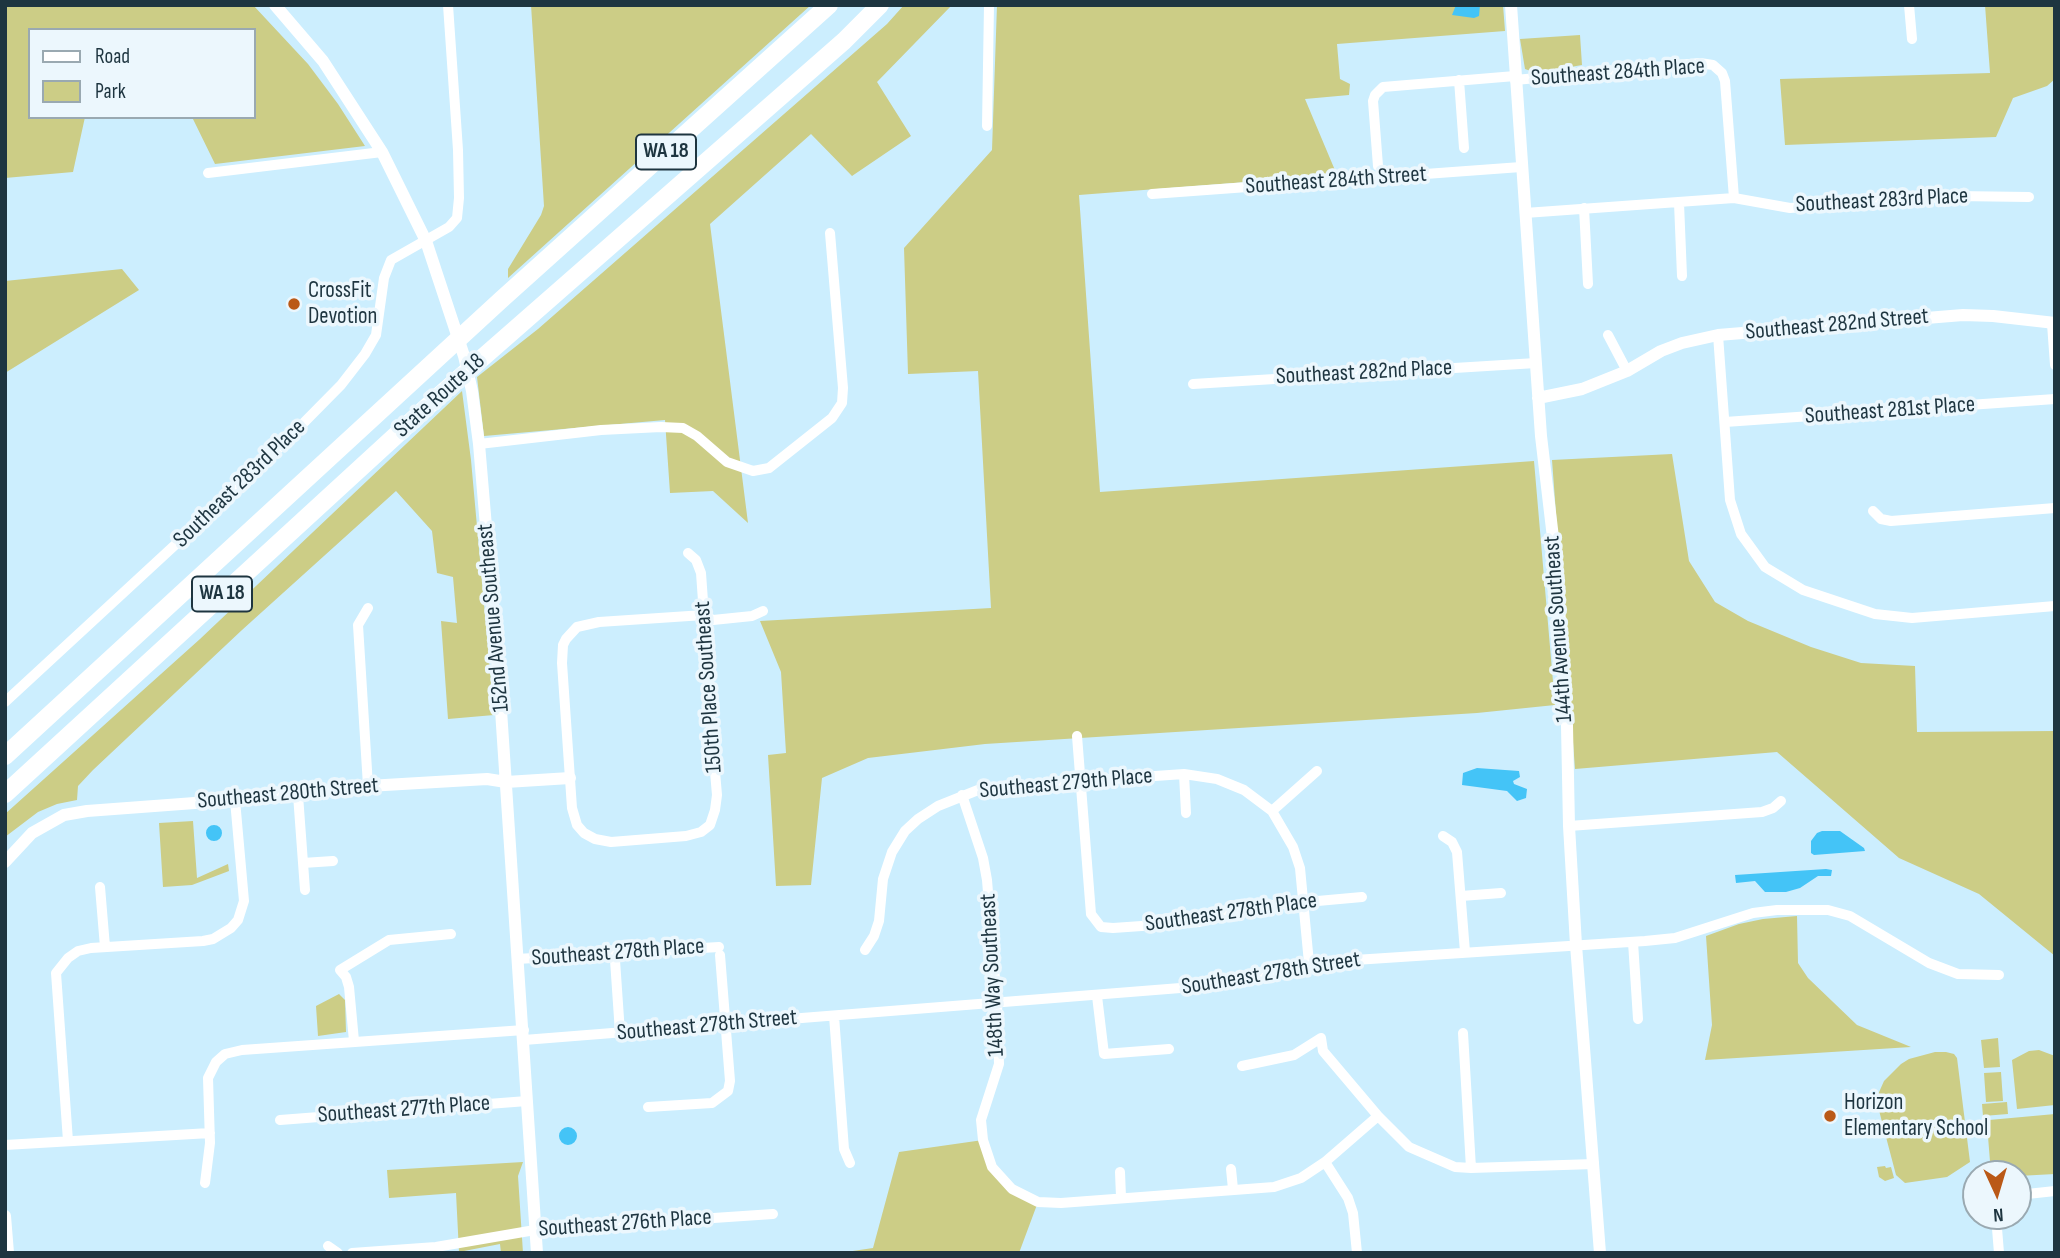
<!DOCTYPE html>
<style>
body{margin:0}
#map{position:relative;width:2060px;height:1258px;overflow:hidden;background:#cceefe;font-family:"Sofia Sans Condensed",sans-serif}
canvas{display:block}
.frame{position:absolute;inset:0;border:7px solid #1e3540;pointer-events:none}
.legend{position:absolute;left:28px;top:28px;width:228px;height:91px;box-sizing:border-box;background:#ecf7fd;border:2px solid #9aa9b1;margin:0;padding:9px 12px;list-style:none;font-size:21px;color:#1e3540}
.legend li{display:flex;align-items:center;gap:14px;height:35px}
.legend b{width:35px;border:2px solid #9aa9b1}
.north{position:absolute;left:1962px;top:1160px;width:70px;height:70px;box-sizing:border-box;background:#ecf7fd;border:2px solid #9aa9b1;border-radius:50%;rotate:176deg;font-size:19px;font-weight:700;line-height:28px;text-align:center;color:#1e3540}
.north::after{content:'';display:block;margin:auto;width:24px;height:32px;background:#ba5917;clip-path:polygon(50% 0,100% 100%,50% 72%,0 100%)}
</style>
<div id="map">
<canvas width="2060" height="1258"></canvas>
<div class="frame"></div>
<ul class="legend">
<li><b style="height:9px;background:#fff"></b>Road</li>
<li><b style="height:19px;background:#cccd86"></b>Park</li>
</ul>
<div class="north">N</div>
</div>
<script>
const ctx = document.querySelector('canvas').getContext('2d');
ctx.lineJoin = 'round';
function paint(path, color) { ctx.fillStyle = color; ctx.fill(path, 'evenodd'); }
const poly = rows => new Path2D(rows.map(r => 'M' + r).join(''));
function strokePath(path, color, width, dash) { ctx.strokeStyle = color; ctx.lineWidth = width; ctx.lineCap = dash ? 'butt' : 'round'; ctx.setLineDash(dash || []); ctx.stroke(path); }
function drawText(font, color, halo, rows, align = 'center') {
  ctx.font = font + ' "Sofia Sans Condensed",sans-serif'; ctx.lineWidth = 7; ctx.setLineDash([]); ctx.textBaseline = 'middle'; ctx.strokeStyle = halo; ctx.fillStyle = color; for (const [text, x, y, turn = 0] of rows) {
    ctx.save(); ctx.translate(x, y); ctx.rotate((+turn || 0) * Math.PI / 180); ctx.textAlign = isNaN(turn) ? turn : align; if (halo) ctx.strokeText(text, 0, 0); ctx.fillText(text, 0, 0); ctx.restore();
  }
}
paint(poly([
 [5,5,253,5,308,64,338,104,365,146,215,164,192,117,254,117,254,30,30,30,30,117,85,117,73,172,5,178],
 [531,5,811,5,508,278,508,269,541,215,544,206],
 [904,5,952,5,877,82,911,136,852,176,811,134,710,224,748,523,713,491,670,493,665,420,484,436,477,377,538,329,887,24],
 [997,5,1503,5,1505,31,1337,44,1340,79,1350,84,1349,95,1305,99,1337,175,1079,195,1100,492,1534,461,1555,705,1477,713,985,744,868,758,822,778,811,885,776,886,768,755,786,753,781,672,760,621,991,608,978,371,908,374,904,248,992,150],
 [1985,5,2055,5,2055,79,2047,86,2013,98,1996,137,1785,145,1780,79,1990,73],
 [1580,35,1582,65,1536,73,1525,69,1520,39],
 [122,269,139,290,5,373,5,281],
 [462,391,471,460,494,715,448,719,441,621,457,623,453,577,437,573,432,531,396,491,242,630,93,770,78,786,77,800,57,804,38,812,5,837,5,814,200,639],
 [1672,454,1689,561,1715,602,1748,621,1811,647,1861,663,1915,666,1917,732,2055,731,2055,956,1979,894,1899,858,1777,752,1575,769,1552,460],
 [193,821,197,878,228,864,229,871,192,885,163,887,159,823],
 [1797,916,1798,963,1808,978,1857,1025,1911,1047,1705,1060,1712,1025,1706,936,1739,924,1763,919],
 [339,994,345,1000,346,1032,318,1036,316,1006],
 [1998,1038,2000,1067,1984,1068,1981,1040],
 [2039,1050,2055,1056,2055,1105,2017,1109,2012,1060,2029,1051],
 [1935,1052,1946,1052,1954,1054,1957,1058,1970,1162,1947,1177,1905,1183,1896,1175,1876,1099,1884,1081,1901,1064,1909,1059],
 [2001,1072,2003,1101,1986,1102,1984,1073],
 [2007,1102,2008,1114,1983,1116,1982,1104],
 [2055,1114,2055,1174,2018,1176,2018,1174,1991,1174,1987,1124,1989,1120],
 [983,1140,998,1177,1038,1202,1019,1253,839,1253,873,1248,899,1152],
 [523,1162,518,1176,523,1253,501,1253,500,1244,459,1252,456,1193,389,1198,387,1170],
 [1885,1166,1886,1168,1891,1167,1894,1178,1885,1181,1879,1177,1877,1167]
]), '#cccd86');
paint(poly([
 [1456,5,1480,5,1479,16,1474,18,1452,15],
 [1477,768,1519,771,1520,777,1513,781,1514,784,1527,789,1526,798,1517,801,1507,791,1462,785,1463,773],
 '206 833a8 8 0 1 1 16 0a8 8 0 1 1-16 0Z',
 [1822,831,1840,831,1864,848,1865,851,1814,855,1811,853,1811,841,1817,833],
 [1826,869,1832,870,1831,876,1818,876,1800,888,1786,892,1765,892,1755,881,1736,883,1735,875],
 '559 1136a9 9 0 1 1 18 0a9 9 0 1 1-18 0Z'
]), '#44c4f7');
strokePath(poly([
 [1909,5,1912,39],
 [1459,80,1464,148],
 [1515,80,1700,63,1713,65,1722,73,1725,81,1734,198],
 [987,126,989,5],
 [1378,166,1373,101,1375,95,1383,87,1515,76],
 [208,173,382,152],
 [1152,194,1521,167],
 [1679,203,1682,276],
 [1584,208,1588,284],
 [1525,213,1734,198,1790,208,1956,196,2029,197],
 [2052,324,2055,365],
 [1608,335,1627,371],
 [1718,335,1730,500,1741,534,1765,567,1803,590,1875,614,1912,618,2055,606],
 [1193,384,1536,363],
 [1725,422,2055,399],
 [479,444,601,430,661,427,683,428,697,436,727,462,753,471,769,468,832,418,842,403,843,388,830,233],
 [1873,511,1881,519,1891,521,2055,508],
 [688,553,696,560,701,573,704,615,710,714,717,795,715,810,710,825,701,832,686,836,611,842,595,839,584,833,577,825,572,808,562,663,563,645,566,639,577,627,599,622,704,615,713,620,752,616,763,611],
 [5,702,267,460,341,385,365,354,376,335,384,278,391,260,449,227,457,218,459,198,458,150,448,5],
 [1077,736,1091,914,1101,927,1113,928,1199,922,1262,906,1362,897],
 [1184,774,1186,813],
 [368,786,358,625,368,608],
 [298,795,305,890],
 [962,795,983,858,987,880,997,1003,999,1064,981,1120,983,1140,992,1167,1012,1189,1038,1202,1061,1203,1274,1187,1301,1178,1325,1162,1378,1116,1409,1147,1455,1167,1471,1168,1594,1164],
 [1272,811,1317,771],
 [1569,826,1762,812,1773,808,1781,801],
 [1443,836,1452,842,1457,852,1465,952],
 [303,863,333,861],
 [100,887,105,947],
 [1461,896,1501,893],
 [1633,942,1638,1019],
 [865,950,874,936,879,921,883,879,892,852,905,831,918,819,938,806,983,788,1184,774,1217,779,1244,790,1272,811,1293,847,1300,868,1309,963],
 [517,959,719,947],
 [615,960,620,1033],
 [1097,996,1104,1054,1169,1049],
 [834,1016,844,1149,850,1163],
 [1463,1033,1471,1168],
 [524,1040,1193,987,1309,963,1645,941,1675,938,1753,913,1777,910,1828,910,1850,916,1929,963,1958,974,1999,975],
 [354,1041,349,987,346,977,340,970,389,940,451,934],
 [1242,1066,1294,1055,1321,1038,1323,1051,1378,1116],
 [648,1107,712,1103,728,1091,730,1081,720,955],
 [280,1120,527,1101],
 [68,1141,56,973,68,958,78,951,91,948,203,941,213,939,231,928,238,920,244,901,235,800],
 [5,1145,210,1133],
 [1325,1162,1348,1198,1353,1213,1357,1253],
 [1231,1169,1233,1189],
 [1120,1172,1121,1197],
 [205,1183,210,1143,208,1078,216,1062,225,1054,242,1050,524,1030],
 [2018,1195,2055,1191],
 [1996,1216,1999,1253],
 [328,1246,338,1253],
 [352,1253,436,1247,535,1230,773,1214]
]), '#fff', 10);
strokePath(poly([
 [275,5,323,61,382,152,426,241,464,356,472,391,479,444,499,680,537,1253],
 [1511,5,1541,436,1556,563,1567,726,1569,826,1576,945,1600,1253],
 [1538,398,1582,389,1627,371,1661,351,1682,343,1718,335,1963,315,1993,316,2055,323],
 [5,862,32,833,64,815,87,811,289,796,368,786,487,779,506,782,570,778],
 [5,1216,8,1253]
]), '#fff', 12);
strokePath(poly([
 [5,756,502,299,829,5],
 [5,794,440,395,844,41,880,5]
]), '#fff', 18);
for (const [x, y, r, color] of [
 [294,304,7,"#ba5917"],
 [1830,1116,7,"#ba5917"]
]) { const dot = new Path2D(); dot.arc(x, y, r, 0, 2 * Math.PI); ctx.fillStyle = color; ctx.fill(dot); strokePath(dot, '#ecf7fd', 2.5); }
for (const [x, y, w] of [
 [666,152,60],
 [222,594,60]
]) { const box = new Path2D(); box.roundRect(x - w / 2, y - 17.5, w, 35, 5); ctx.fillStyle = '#ecf7fd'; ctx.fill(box); strokePath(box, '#1e3540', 2); }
drawText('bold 21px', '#1e3540', null, [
 ["WA 18",666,152],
 ["WA 18",222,594]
]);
drawText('23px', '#1e3540', '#ecf7fd', [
 ["Southeast 284th Place",1618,73,-4],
 ["Southeast 284th Street",1336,181,-4],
 ["Southeast 283rd Place",1882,201,-3],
 ["Southeast 282nd Street",1837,325,-5],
 ["Southeast 282nd Place",1364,373,-3],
 ["State Route 18",440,396,-42],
 ["Southeast 281st Place",1890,411,-4],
 ["Southeast 283rd Place",240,484,-44],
 ["152nd Avenue Southeast",494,618,-95],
 ["144th Avenue Southeast",1559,629,-94],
 ["150th Place Southeast",709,687,-94],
 ["Southeast 279th Place",1066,784,-5],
 ["Southeast 280th Street",288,794,-5],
 ["Southeast 278th Place",1231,913,-8],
 ["Southeast 278th Place",618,953,-4],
 ["Southeast 278th Street",1271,974,-9],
 ["148th Way Southeast",993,975,-93],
 ["Southeast 278th Street",707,1026,-5],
 ["Southeast 277th Place",404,1110,-4],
 ["Southeast 276th Place",625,1224,-4]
]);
drawText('23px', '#1e3540', '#ecf7fd', [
 ["CrossFit",308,291],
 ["Devotion",308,317],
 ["Horizon",1844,1103],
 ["Elementary School",1844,1129]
], 'left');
</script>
